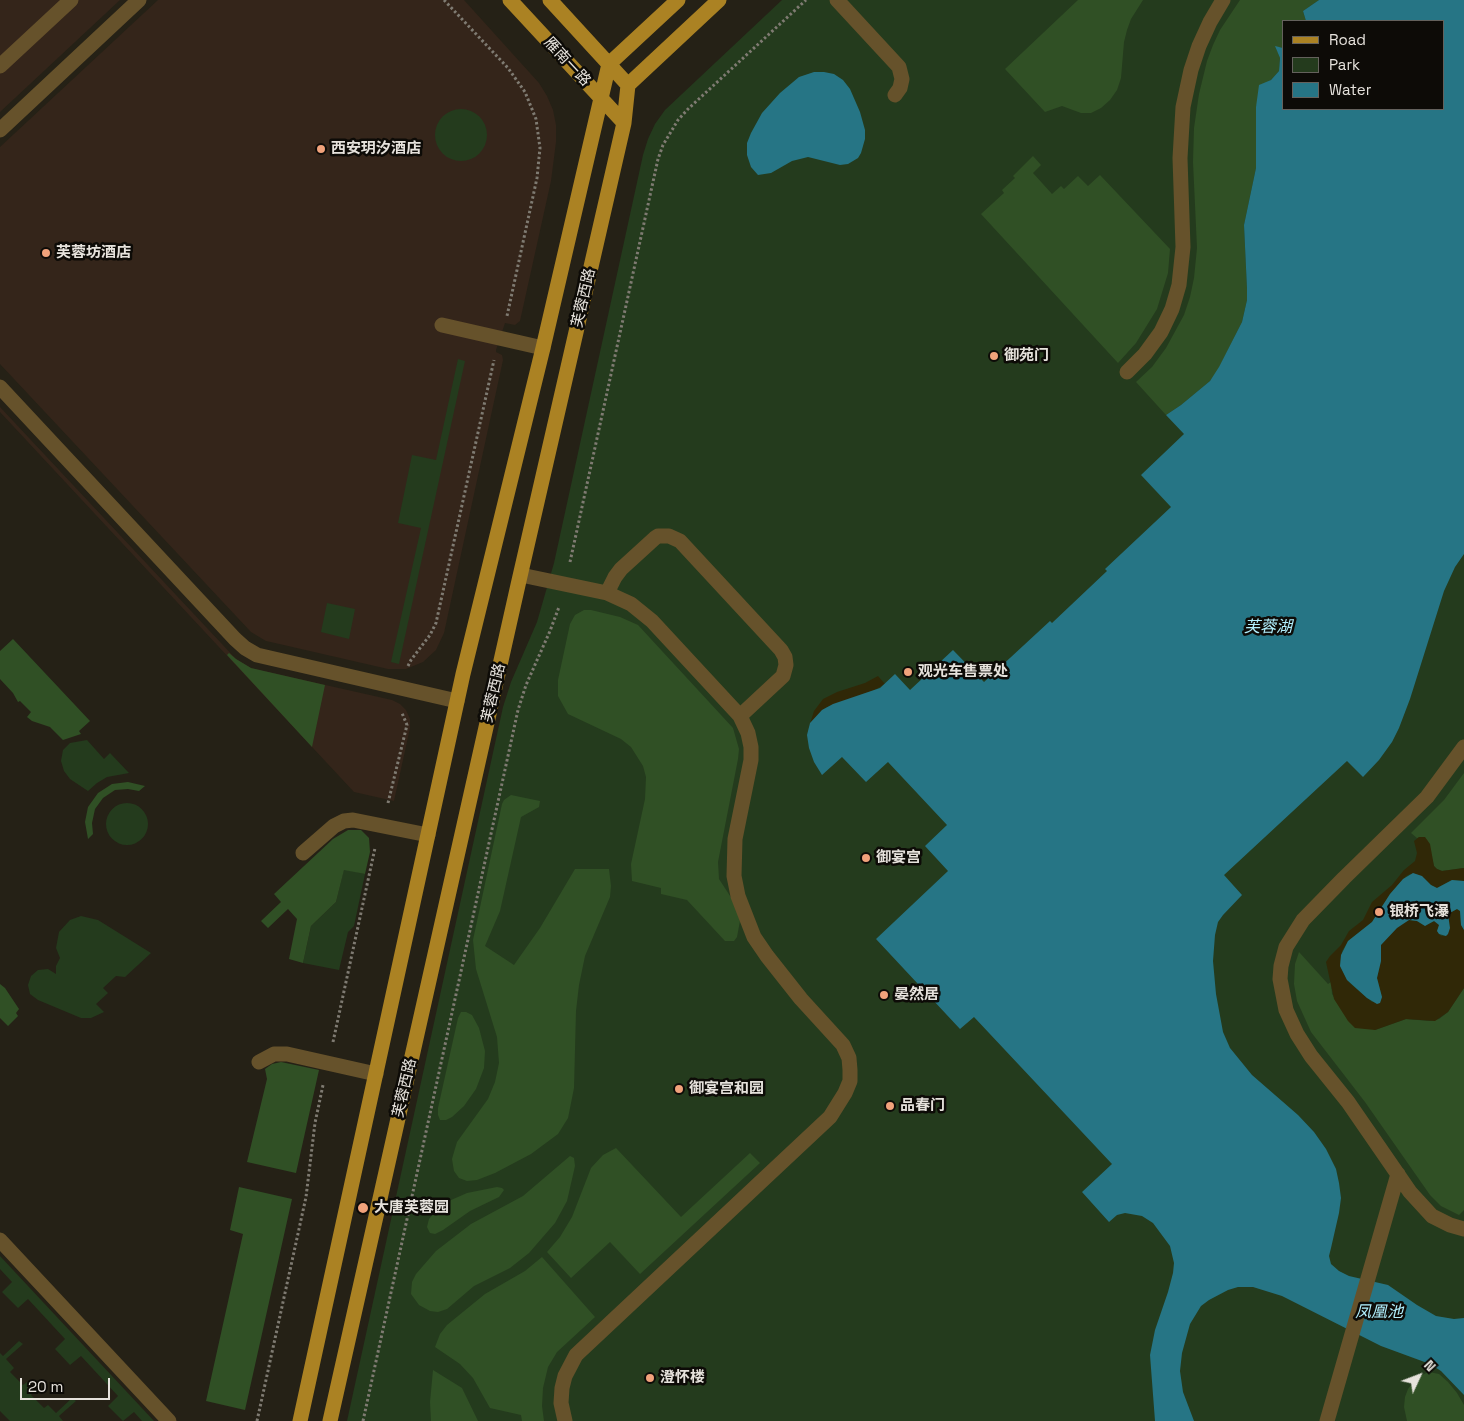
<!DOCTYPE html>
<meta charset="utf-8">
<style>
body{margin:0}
#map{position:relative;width:1464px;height:1421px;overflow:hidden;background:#252116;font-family:"Space Grotesk",sans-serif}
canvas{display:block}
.legend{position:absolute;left:1282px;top:20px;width:162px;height:90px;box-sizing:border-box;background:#0d0b07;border:1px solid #64615c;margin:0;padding:6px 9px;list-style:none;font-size:15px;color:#e6e2dc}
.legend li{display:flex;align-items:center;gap:10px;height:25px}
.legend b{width:25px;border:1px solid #64615c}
.north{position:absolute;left:1394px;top:1351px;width:50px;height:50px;-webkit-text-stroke:4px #0d0b07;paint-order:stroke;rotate:47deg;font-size:14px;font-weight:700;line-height:20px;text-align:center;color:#e6e2dc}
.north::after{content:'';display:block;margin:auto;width:18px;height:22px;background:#e6e2dc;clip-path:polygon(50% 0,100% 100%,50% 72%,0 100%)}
.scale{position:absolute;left:20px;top:1378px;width:90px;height:22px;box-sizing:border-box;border:2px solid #e6e2dc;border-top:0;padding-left:6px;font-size:15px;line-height:18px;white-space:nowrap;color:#e6e2dc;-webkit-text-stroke:4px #0d0b07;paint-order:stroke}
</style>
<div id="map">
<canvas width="1464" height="1421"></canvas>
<ul class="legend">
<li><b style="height:6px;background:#ab8223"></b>Road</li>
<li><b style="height:14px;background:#243b1d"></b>Park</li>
<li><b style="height:14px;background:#267585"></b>Water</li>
</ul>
<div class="north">N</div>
<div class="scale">20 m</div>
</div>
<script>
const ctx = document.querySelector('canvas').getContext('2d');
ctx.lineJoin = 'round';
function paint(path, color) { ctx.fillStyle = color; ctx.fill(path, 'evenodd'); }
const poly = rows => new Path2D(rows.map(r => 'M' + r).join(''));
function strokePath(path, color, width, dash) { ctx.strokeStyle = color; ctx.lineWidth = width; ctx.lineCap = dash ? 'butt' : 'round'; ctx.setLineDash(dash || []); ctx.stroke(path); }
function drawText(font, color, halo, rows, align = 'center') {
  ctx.font = font + ' "Space Grotesk","Noto Sans SC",sans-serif'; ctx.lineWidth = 5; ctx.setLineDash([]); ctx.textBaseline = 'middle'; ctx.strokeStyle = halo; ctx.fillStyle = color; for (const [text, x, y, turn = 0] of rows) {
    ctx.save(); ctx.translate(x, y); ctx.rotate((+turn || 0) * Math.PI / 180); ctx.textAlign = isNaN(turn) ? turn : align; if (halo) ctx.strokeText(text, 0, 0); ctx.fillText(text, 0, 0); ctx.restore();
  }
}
paint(poly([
 [0,0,120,0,0,112],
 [158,0,464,0,539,83,547,96,553,110,556,125,556,142,551,181,520,321,515,325,505,323,496,350,496,352,502,355,503,360,444,633,436,650,423,662,406,669,388,669,275,643,266,641,251,632,0,364,0,147],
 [0,407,236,659,251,668,259,670,392,700,400,704,406,710,410,719,410,728,394,801,354,792,0,412]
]), '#34251a');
paint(poly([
 [782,0,1464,0,1464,1421,347,1421,503,707,511,682,537,622,554,563,643,155,648,139,655,124,665,110],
 [1283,21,1443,21,1443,109,1283,109],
 '435 135a26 26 0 1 1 52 0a26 26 0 1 1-52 0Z',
 [458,359,465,361,399,664,391,662,421,528,398,523,412,455,436,460],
 [327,603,355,609,349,639,321,632],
 [87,740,104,759,110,753,129,773,107,777,97,783,88,791,70,779,64,771,61,761,63,750,70,743],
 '106 824a21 21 0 1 1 42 0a21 21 0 1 1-42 0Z',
 [344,869,365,874,354,926,348,932,339,970,303,963,311,926,336,902],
 [81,916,98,920,151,953,125,977,116,976,103,988,108,993,96,1004,104,1012,91,1018,81,1018,38,1000,30,994,28,985,31,976,38,970,48,969,56,974,56,966,60,958,56,948,59,932,70,920],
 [0,1256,154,1421,142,1421,134,1412,123,1421,108,1406,118,1396,81,1356,70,1365,55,1349,65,1339,28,1299,18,1308,2,1292,12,1282,0,1269],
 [19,1341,23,1344,6,1359,14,1368,10,1372,23,1385,27,1382,35,1391,31,1395,44,1408,48,1405,56,1413,72,1398,76,1401,59,1416,63,1421,10,1421,0,1411,0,1353,3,1356]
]), '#243b1d');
paint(poly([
 [1078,0,1143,0,1131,19,1127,30,1124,42,1121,78,1117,90,1110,100,1101,108,1091,113,1081,113,1062,106,1045,112,1005,69],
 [1240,0,1319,0,1303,11,1306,21,1283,21,1283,48,1276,47,1280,58,1279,71,1271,80,1266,83,1256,107,1256,168,1244,225,1247,289,1247,300,1242,322,1217,372,1210,381,1181,405,1166,415,1136,382,1152,367,1166,348,1184,315,1190,297,1194,278,1197,248,1193,162,1194,128,1199,94,1207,61,1213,45,1220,30],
 [1033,156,1041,165,1033,173,1052,194,1061,186,1064,189,1078,176,1088,186,1100,175,1170,249,1168,273,1157,309,1136,343,1118,363,981,214,1004,193,1002,190,1015,178,1013,176],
 [584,610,591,610,620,617,638,625,733,728,739,749,738,759,718,862,719,879,734,902,740,921,737,937,734,941,725,941,687,900,661,894,661,888,632,881,631,864,645,799,646,777,643,766,631,747,621,739,568,714,558,696,558,680,570,624,575,615],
 [13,639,90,721,79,731,81,734,63,740,50,727,32,721,27,717,31,712,20,701,18,702,13,693,0,679,0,651],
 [229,653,236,659,251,668,325,685,312,747,227,655],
 [1464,773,1464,868,1442,871,1437,869,1434,866,1427,840,1421,837,1417,838,1411,833,1444,800],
 [128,782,145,786,139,791,128,789,115,790,103,798,95,809,92,823,93,834,88,839,85,822,88,807,98,793,112,784],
 [511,795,540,801,539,807,521,817,500,911,485,946,514,965,540,928,575,869,609,869,611,886,610,897,585,956,579,985,576,1011,574,1088,568,1118,558,1134,531,1154,495,1173,477,1180,467,1181,459,1178,454,1171,452,1159,454,1152,457,1142,488,1099,495,1082,499,1063,497,1037,476,969,473,940,502,804,504,800],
 [348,830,361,830,369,838,370,852,365,874,344,870,336,902,311,926,303,963,289,959,297,919,288,909,268,928,261,921,281,902,274,894,333,839],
 [1299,952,1328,984,1331,982,1332,994,1339,1005,1375,1030,1406,1019,1430,1021,1439,1019,1448,1012,1464,988,1464,1210,1459,1215,1441,1206,1430,1195,1365,1102,1311,1032,1297,1001,1294,984,1295,964],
 [0,984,5,988,19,1009,16,1013,18,1016,8,1026,0,1018],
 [461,1012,466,1012,472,1015,479,1028,485,1051,484,1068,476,1089,464,1106,452,1117,446,1120,440,1120,438,1115,438,1108,458,1018],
 [281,1062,319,1070,296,1173,247,1162,267,1079,265,1069,272,1064],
 [616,1148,681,1217,750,1153,760,1163,640,1274,610,1242,571,1278,547,1252,560,1237,572,1217,591,1168,603,1155],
 [570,1156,574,1158,575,1166,567,1201,555,1223,529,1253,510,1268,474,1286,447,1309,438,1312,430,1311,419,1305,411,1294,412,1282,416,1274,436,1251,471,1224,523,1196],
 [239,1187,292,1199,245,1410,206,1401,243,1234,230,1230],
 [497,1187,502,1188,504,1190,499,1197,470,1211,443,1230,435,1234,430,1233,427,1227,429,1219,442,1204,467,1193],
 [542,1257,595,1317,557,1352,548,1367,543,1388,542,1406,544,1421,522,1421,521,1415,490,1408,473,1378,460,1364,435,1347,440,1334,447,1325,485,1294,525,1271],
 [433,1370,462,1388,478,1421,431,1421,430,1402],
 [1429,1372,1439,1374,1448,1382,1457,1393,1464,1405,1464,1421,1407,1421,1404,1407,1405,1397,1408,1389,1417,1377]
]), '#305025');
paint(poly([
 [878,676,885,684,871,692,827,707,822,710,809,727,814,711,823,699,837,692,865,683],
 [1419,837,1425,837,1430,844,1434,866,1437,869,1442,871,1464,868,1464,881,1452,880,1437,888,1431,885,1424,878,1410,874,1406,876,1390,894,1372,922,1348,941,1342,951,1340,966,1347,980,1353,986,1372,1002,1380,1003,1382,997,1377,978,1381,961,1381,945,1384,940,1401,924,1409,920,1417,921,1423,925,1436,921,1439,925,1437,931,1441,936,1446,936,1448,914,1457,909,1460,911,1461,925,1464,930,1464,988,1448,1012,1435,1021,1406,1019,1375,1030,1355,1028,1348,1021,1334,999,1326,962,1330,956,1341,945,1349,931,1363,920,1372,902,1392,885,1404,870,1415,861,1417,853,1414,841]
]), '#302807');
paint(poly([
 [1319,0,1464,0,1464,554,1455,567,1444,591,1410,699,1399,728,1392,742,1379,760,1363,777,1347,761,1224,875,1242,895,1223,915,1218,922,1215,935,1213,961,1216,994,1223,1032,1230,1048,1252,1075,1298,1115,1314,1132,1326,1149,1336,1169,1339,1183,1341,1198,1339,1213,1331,1248,1329,1256,1331,1264,1339,1271,1349,1276,1388,1285,1417,1305,1436,1316,1454,1319,1464,1318,1464,1395,1441,1371,1430,1364,1381,1346,1282,1296,1253,1287,1238,1287,1228,1290,1209,1300,1201,1306,1190,1324,1182,1353,1180,1371,1183,1392,1194,1421,1155,1421,1150,1355,1155,1330,1168,1292,1173,1273,1174,1263,1170,1246,1153,1223,1142,1216,1125,1213,1117,1215,1109,1222,1082,1192,1112,1164,974,1017,960,1029,876,939,948,871,925,846,947,825,888,762,866,782,842,757,822,775,814,762,809,748,807,735,810,723,822,710,833,704,880,688,895,674,910,690,953,650,984,682,1050,621,1052,623,1107,571,1105,569,1171,507,1141,475,1184,434,1166,415,1181,405,1210,381,1219,367,1242,322,1247,300,1247,289,1244,225,1256,168,1256,107,1259,85,1271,80,1279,71,1280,58,1275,46,1283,48,1283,109,1443,109,1443,21,1306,21,1303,11],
 [814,72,824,72,834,74,843,80,850,89,860,112,865,130,865,139,861,153,858,158,848,164,840,165,808,157,792,161,771,173,758,175,751,167,747,155,747,143,751,133,762,113,780,93,799,77],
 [1413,873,1422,876,1431,885,1437,888,1452,880,1464,881,1464,930,1461,925,1460,911,1457,909,1448,914,1450,928,1448,934,1446,936,1439,934,1437,931,1439,925,1434,921,1425,926,1417,921,1409,920,1397,928,1381,945,1381,961,1377,978,1382,997,1380,1003,1377,1004,1367,998,1347,980,1340,966,1341,955,1348,941,1372,922,1390,894,1403,879]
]), '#267585');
strokePath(poly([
 [444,0,508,68,525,92,536,119,540,148,537,178,507,316],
 [570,562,658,159,663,145,678,120,688,109,806,0],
 [408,666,411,660,430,635,436,623,494,360],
 [388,803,407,725,402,713],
 [333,1042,375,848],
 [257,1421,306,1197,315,1123,323,1085],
 [363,1421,518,710,526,685,550,631,559,607]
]), '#7f7b72', 3, [2.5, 2.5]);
strokePath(poly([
 [837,0,899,67,902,79,900,88,895,95],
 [0,66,71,0],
 [0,130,139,0],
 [442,325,543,348],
 [1127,372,1145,354,1161,332,1172,309,1179,285,1183,247,1180,158,1183,107,1191,70,1199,46,1210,22,1223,0],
 [0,387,235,639,245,648,257,655,270,658,457,701],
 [521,575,607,593,631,604,652,621,740,716,748,733,751,747,751,760,735,839,734,876,738,896,754,937,767,956,801,999,843,1045,849,1058,850,1070,850,1081,845,1093,830,1117,576,1355,565,1376,562,1388,561,1403,565,1421],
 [607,593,615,577,621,569,655,538,658,536,669,536,680,541,781,650,785,657,786,665,783,676,740,716],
 [1464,747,1427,797,1344,878,1303,920,1286,947,1281,966,1280,979,1286,1010,1297,1034,1311,1056,1348,1102,1410,1192,1432,1216,1450,1225,1464,1229],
 [303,853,334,826,344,821,353,820,428,835],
 [259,1062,274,1054,287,1054,376,1074],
 [0,1240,169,1421],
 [1327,1421,1398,1174]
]), '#66522b', 15);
strokePath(poly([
 [510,0,624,123],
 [550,0,628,85],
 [300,1421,463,674,543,348,609,64,678,0],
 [330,1421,518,585,624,123,628,85,719,0]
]), '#ab8223', 15);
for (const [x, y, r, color] of [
 [321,149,5,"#f1a27b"],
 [46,253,5,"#f1a27b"],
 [994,356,5,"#f1a27b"],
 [908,672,5,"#f1a27b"],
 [866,858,5,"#f1a27b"],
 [1379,912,5,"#f1a27b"],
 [884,995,5,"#f1a27b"],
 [679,1089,5,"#f1a27b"],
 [890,1106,5,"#f1a27b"],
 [363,1208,6,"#f1a27b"],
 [650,1378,5,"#f1a27b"]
]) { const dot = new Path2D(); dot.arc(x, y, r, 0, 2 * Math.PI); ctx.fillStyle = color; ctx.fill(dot); strokePath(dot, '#0d0b07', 2); }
drawText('15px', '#e6e2dc', '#0d0b07', [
 ["雁南一路",567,62,47],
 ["芙蓉西路",584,298,-77],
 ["芙蓉西路",494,693,-77],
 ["芙蓉西路",405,1088,-77]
]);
drawText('bold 15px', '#e6e2dc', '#0d0b07', [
 ["西安玥汐酒店",331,149],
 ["芙蓉坊酒店",56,253],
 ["御苑门",1004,356],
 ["观光车售票处",918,672],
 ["御宴宫",876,858],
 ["银桥飞瀑",1389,912],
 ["晏然居",894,995],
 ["御宴宫和园",689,1089],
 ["品春门",900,1106],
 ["大唐芙蓉园",374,1208],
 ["澄怀楼",660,1378]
], 'left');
drawText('italic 16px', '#b1effd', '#0d0b07', [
 ["芙蓉湖",1268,628],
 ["凤凰池",1379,1313]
]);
</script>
